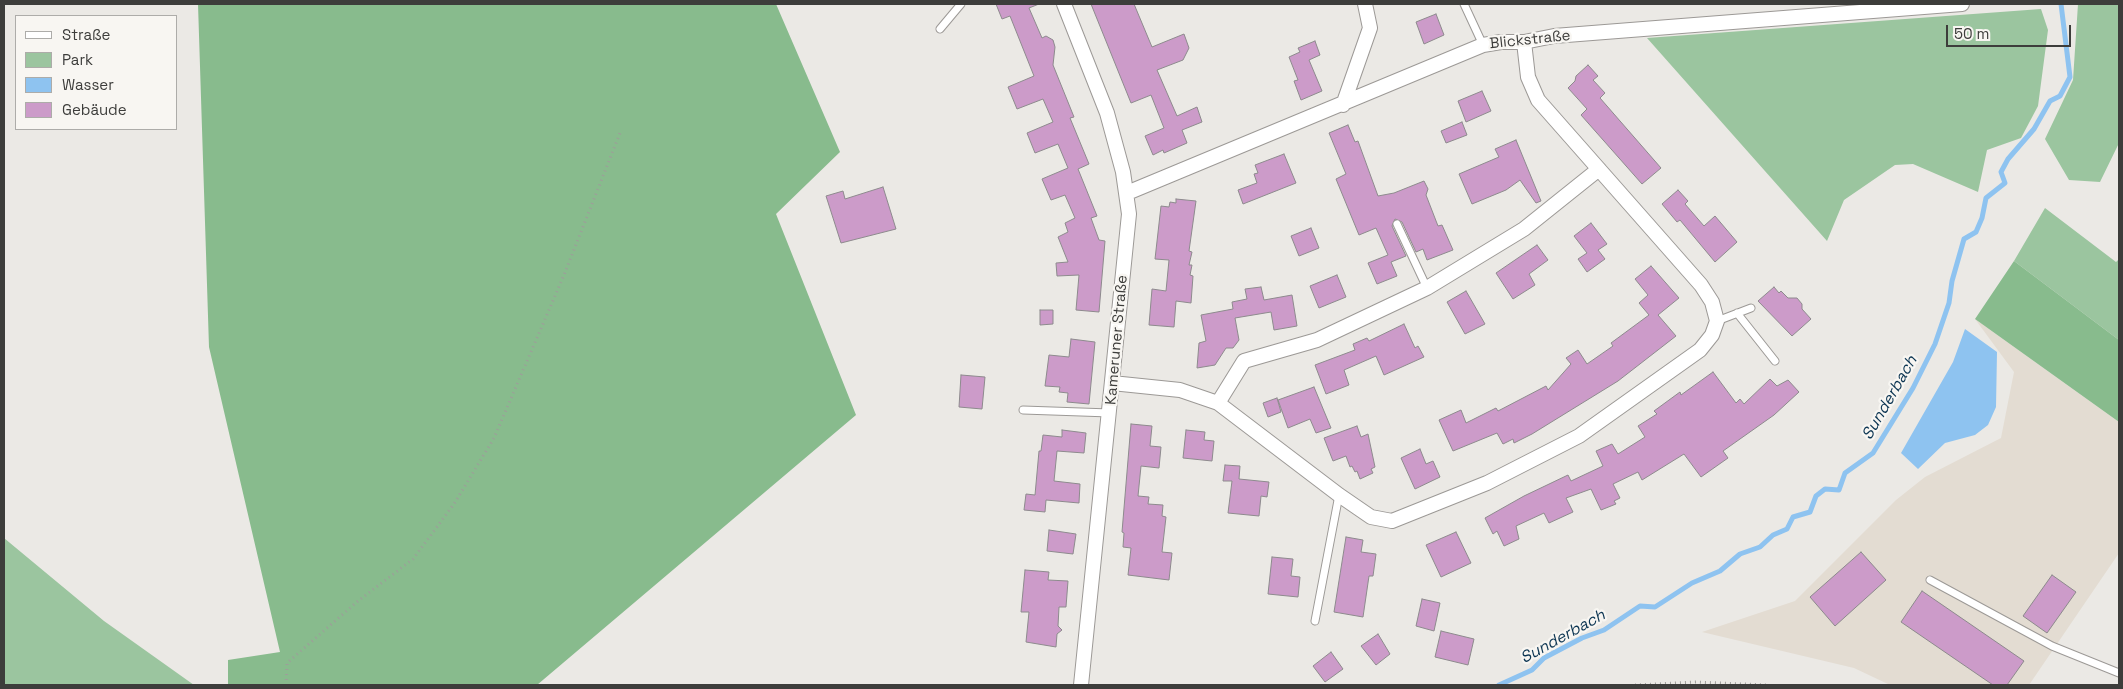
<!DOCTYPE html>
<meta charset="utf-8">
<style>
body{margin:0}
#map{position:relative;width:2123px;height:689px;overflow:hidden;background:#ebe9e5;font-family:"Space Grotesk",sans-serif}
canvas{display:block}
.frame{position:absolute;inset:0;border:5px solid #3d3d3b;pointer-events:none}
.legend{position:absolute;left:15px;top:15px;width:162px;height:115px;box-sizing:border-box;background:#f8f6f2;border:1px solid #adaca9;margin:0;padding:6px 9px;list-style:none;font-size:15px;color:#3d3d3b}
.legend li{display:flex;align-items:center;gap:10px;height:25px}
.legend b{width:25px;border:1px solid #adaca9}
.scale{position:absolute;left:1946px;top:25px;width:125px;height:22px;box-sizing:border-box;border:2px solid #3d3d3b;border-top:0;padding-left:6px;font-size:15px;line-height:18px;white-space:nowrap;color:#3d3d3b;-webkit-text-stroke:4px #f8f6f2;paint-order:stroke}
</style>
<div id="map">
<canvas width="2123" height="689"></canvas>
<div class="frame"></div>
<ul class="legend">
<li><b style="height:6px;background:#fff"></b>Straße</li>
<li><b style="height:14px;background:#9bc59f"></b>Park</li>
<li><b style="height:14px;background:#8ec3f0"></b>Wasser</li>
<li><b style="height:14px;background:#cc9bc9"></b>Gebäude</li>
</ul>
<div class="scale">50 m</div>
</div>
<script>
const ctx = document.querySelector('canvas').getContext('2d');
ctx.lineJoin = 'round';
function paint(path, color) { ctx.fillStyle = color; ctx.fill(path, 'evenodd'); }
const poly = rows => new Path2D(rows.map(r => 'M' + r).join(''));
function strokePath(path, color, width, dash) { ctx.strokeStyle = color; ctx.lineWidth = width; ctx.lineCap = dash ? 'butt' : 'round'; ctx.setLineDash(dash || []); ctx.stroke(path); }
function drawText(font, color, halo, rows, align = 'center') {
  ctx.font = font + ' "Space Grotesk",sans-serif'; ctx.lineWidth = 4.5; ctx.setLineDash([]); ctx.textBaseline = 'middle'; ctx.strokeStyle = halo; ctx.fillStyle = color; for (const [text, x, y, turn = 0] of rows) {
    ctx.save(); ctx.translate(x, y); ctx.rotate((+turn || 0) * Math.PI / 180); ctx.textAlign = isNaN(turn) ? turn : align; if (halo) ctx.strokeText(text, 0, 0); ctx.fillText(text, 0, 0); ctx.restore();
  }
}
paint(poly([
 [1975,319,2119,422,2119,553,2029,685,1890,685,1854,668,1702,632,1795,601,1896,500,1925,477,2001,438,2014,372]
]), '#e3dcd2');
paint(poly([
 [2078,4,2119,4,2119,143,2100,182,2069,180,2045,139,2073,80],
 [2041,9,2048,30,2038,106,2021,138,1987,150,1978,192,1913,164,1895,165,1844,200,1827,241,1647,38],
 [2045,208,2116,262,2119,259,2119,340,2014,261],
 [4,538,104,621,194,685,4,685]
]), '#9bc59f');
paint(poly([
 [198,4,776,4,840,152,776,214,856,415,537,685,228,685,228,660,280,652,209,347],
 [2014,261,2119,340,2119,422,1975,319]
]), '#88bb8d');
paint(poly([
 [1965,329,1997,352,1996,407,1988,425,1975,435,1945,443,1918,469,1901,453,1953,362]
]), '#8ec3f0');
strokePath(poly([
 [1499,685,1532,670,1544,658,1582,638,1604,630,1640,606,1655,607,1692,583,1720,571,1740,554,1760,547,1773,535,1787,529,1793,517,1810,512,1816,496,1825,489,1839,490,1845,473,1873,453,1913,388,1935,344,1949,303,1952,281,1964,239,1976,232,1982,218,1986,198,2005,183,2001,172,2008,159,2034,129,2050,101,2060,96,2070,77,2061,4]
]), '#8ec3f0', 5);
const building = poly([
 [996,4,1039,4,1029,8,1042,38,1046,36,1053,40,1055,47,1053,65,1074,117,1070,118,1089,164,1078,169,1097,216,1091,218,1099,240,1105,241,1099,312,1076,310,1079,275,1057,276,1056,263,1068,262,1058,237,1068,232,1065,223,1075,218,1065,195,1051,200,1042,179,1068,168,1058,144,1035,153,1027,133,1053,122,1043,99,1017,109,1008,87,1034,76,1010,16,1002,19,996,4],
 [1091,4,1134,4,1152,47,1184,34,1189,48,1183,60,1157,70,1177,116,1197,107,1202,122,1182,130,1187,143,1164,153,1163,150,1153,155,1145,136,1164,128,1151,95,1131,103,1091,4],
 [1436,14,1444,35,1424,44,1416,22,1436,14],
 [1315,41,1320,55,1309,60,1322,91,1301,100,1294,81,1298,80,1289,57,1300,52,1298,48,1315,41],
 [1588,65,1598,76,1593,80,1605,93,1600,98,1661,168,1642,184,1581,115,1587,109,1568,88,1575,81,1576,76,1588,65],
 [1482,91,1491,111,1466,122,1458,101,1482,91],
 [1462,122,1467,135,1446,143,1441,131,1462,122],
 [1348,125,1355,142,1358,141,1378,196,1394,193,1424,181,1428,189,1426,195,1438,226,1442,225,1453,250,1427,260,1423,249,1416,252,1402,222,1395,219,1392,226,1406,256,1391,262,1397,276,1377,284,1368,263,1388,255,1376,228,1359,235,1336,179,1346,174,1329,133,1348,125],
 [1516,140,1541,201,1536,203,1520,180,1506,190,1472,204,1459,174,1499,157,1495,149,1516,140],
 [1284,154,1296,183,1243,204,1238,190,1257,183,1254,174,1258,173,1255,165,1284,154],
 [883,187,896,229,841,243,826,196,843,191,845,199,883,187],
 [1678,190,1688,201,1685,204,1704,226,1715,216,1737,242,1715,262,1680,220,1677,222,1662,204,1678,190],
 [1176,199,1196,201,1189,251,1192,252,1189,265,1192,265,1190,275,1193,276,1191,303,1176,301,1174,327,1149,325,1152,289,1166,291,1169,260,1155,259,1161,206,1169,207,1170,202,1176,203,1176,199],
 [1591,223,1607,244,1598,250,1605,259,1587,272,1578,259,1587,253,1574,236,1591,223],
 [1311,228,1319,248,1299,256,1291,236,1311,228],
 [1537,245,1548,260,1529,274,1535,285,1513,299,1496,273,1537,245],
 [1651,266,1679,298,1658,315,1676,336,1618,381,1532,434,1514,443,1513,439,1503,444,1497,433,1453,451,1439,420,1461,410,1466,423,1496,408,1498,411,1546,386,1548,390,1571,364,1566,358,1578,350,1587,364,1613,346,1611,343,1649,315,1639,303,1648,295,1635,279,1651,266],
 [1337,275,1346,297,1319,308,1310,286,1337,275],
 [1261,287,1264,300,1292,295,1297,326,1274,330,1271,312,1235,318,1239,340,1233,348,1226,348,1215,365,1197,368,1199,343,1206,341,1201,315,1233,309,1232,302,1247,299,1245,289,1261,287],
 [1774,287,1779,293,1781,291,1788,298,1797,298,1802,304,1802,309,1811,319,1792,336,1758,301,1774,287],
 [1466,291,1485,324,1465,334,1447,302,1466,291],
 [1040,310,1053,310,1053,324,1040,325,1040,310],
 [1404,324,1415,348,1418,346,1424,357,1384,375,1376,356,1344,370,1349,385,1326,394,1315,365,1355,350,1353,344,1367,338,1369,341,1404,324],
 [1071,339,1095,342,1089,404,1067,402,1068,393,1059,392,1060,387,1045,386,1049,355,1069,357,1071,339],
 [1713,372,1736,403,1740,399,1744,404,1770,379,1777,386,1788,380,1799,392,1774,415,1723,451,1728,458,1701,477,1684,454,1642,480,1638,472,1613,484,1620,498,1614,501,1616,504,1601,510,1591,489,1566,498,1573,512,1549,523,1544,513,1516,526,1519,539,1504,546,1497,531,1493,534,1485,518,1524,496,1568,475,1571,481,1603,466,1596,451,1612,444,1618,454,1645,437,1638,426,1657,414,1654,411,1680,392,1681,395,1713,372],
 [961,375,985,377,982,409,959,407,961,375],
 [1314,387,1331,428,1316,433,1310,419,1288,428,1278,400,1314,387],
 [1277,398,1281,412,1268,417,1263,403,1277,398],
 [1131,424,1152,426,1150,446,1161,447,1159,468,1141,466,1138,496,1149,497,1148,504,1163,505,1162,516,1166,517,1162,552,1172,553,1169,580,1128,575,1131,548,1123,547,1124,533,1122,532,1131,424],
 [1357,426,1361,437,1368,434,1375,467,1371,469,1373,473,1360,479,1357,471,1355,472,1352,466,1350,467,1346,456,1333,461,1324,438,1357,426],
 [1062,430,1086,433,1084,453,1057,451,1054,481,1080,484,1079,503,1046,500,1045,512,1024,510,1026,494,1035,495,1039,451,1041,451,1043,435,1062,437,1062,430],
 [1186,430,1205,432,1204,440,1214,441,1212,461,1183,458,1186,430],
 [1420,449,1426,464,1433,461,1440,477,1415,489,1401,458,1420,449],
 [1225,465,1240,466,1239,479,1269,482,1267,497,1261,496,1259,516,1228,513,1232,481,1223,481,1225,465],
 [1049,530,1076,534,1073,554,1047,551,1049,530],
 [1456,532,1471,563,1441,577,1426,545,1456,532],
 [1346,537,1363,540,1361,552,1376,554,1373,576,1369,576,1363,617,1334,612,1346,537],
 [1861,552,1886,580,1835,626,1810,597,1861,552],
 [1272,557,1293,559,1291,576,1300,577,1298,597,1268,594,1272,557],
 [1025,570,1049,572,1048,580,1068,581,1066,607,1059,607,1058,626,1062,630,1057,634,1056,647,1026,642,1029,612,1021,612,1025,570],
 [2052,575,2076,592,2047,633,2023,616,2052,575],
 [1922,591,2024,661,2007,685,1993,685,1901,622,1922,591],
 [1422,599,1440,603,1434,631,1416,626,1422,599],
 [1441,631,1474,639,1468,665,1435,657,1441,631],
 [1378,634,1390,654,1376,665,1361,646,1378,634],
 [1331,652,1343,669,1325,682,1313,666,1331,652]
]);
paint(building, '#cc9bc9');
strokePath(building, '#8d8a8d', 1);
const lane = poly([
 [1464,4,1483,45],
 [940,29,961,4],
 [1397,224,1427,288],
 [1737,313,1775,361],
 [1717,321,1751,308],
 [1023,410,1110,413],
 [1930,580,2052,646,2119,673],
 [1315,621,1339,495]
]);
const street = poly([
 [1064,4,1107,113,1123,172,1129,214,1081,685],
 [1343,105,1370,28,1365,4],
 [1127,193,1483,45,1501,42,1524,42,1554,36,1962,4],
 [1112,383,1180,390,1218,403,1339,495,1371,517,1392,521,1487,483,1579,436,1700,350,1712,335,1717,321,1712,302,1701,285,1538,100,1528,77,1524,42],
 [1218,403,1244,361,1317,340,1427,288,1524,229,1599,169]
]);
strokePath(lane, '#9c9996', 9);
strokePath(street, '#9c9996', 16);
strokePath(poly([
 [286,685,287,663,358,601,413,559,454,504,494,438,564,275,620,133],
 [1635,685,1696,682,1767,685]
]), '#9e9d9a', 3, [1, 4]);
strokePath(lane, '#fff', 7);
strokePath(street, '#fff', 14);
drawText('15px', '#3d3d3b', '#f8f6f2', [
 ["Blickstraße",1530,40,-6],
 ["Kameruner Straße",1117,340,-85]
]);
drawText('italic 16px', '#0c3552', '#f8f6f2', [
 ["Sunderbach",1890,398,-60],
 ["Sunderbach",1563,637,-29]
]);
</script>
